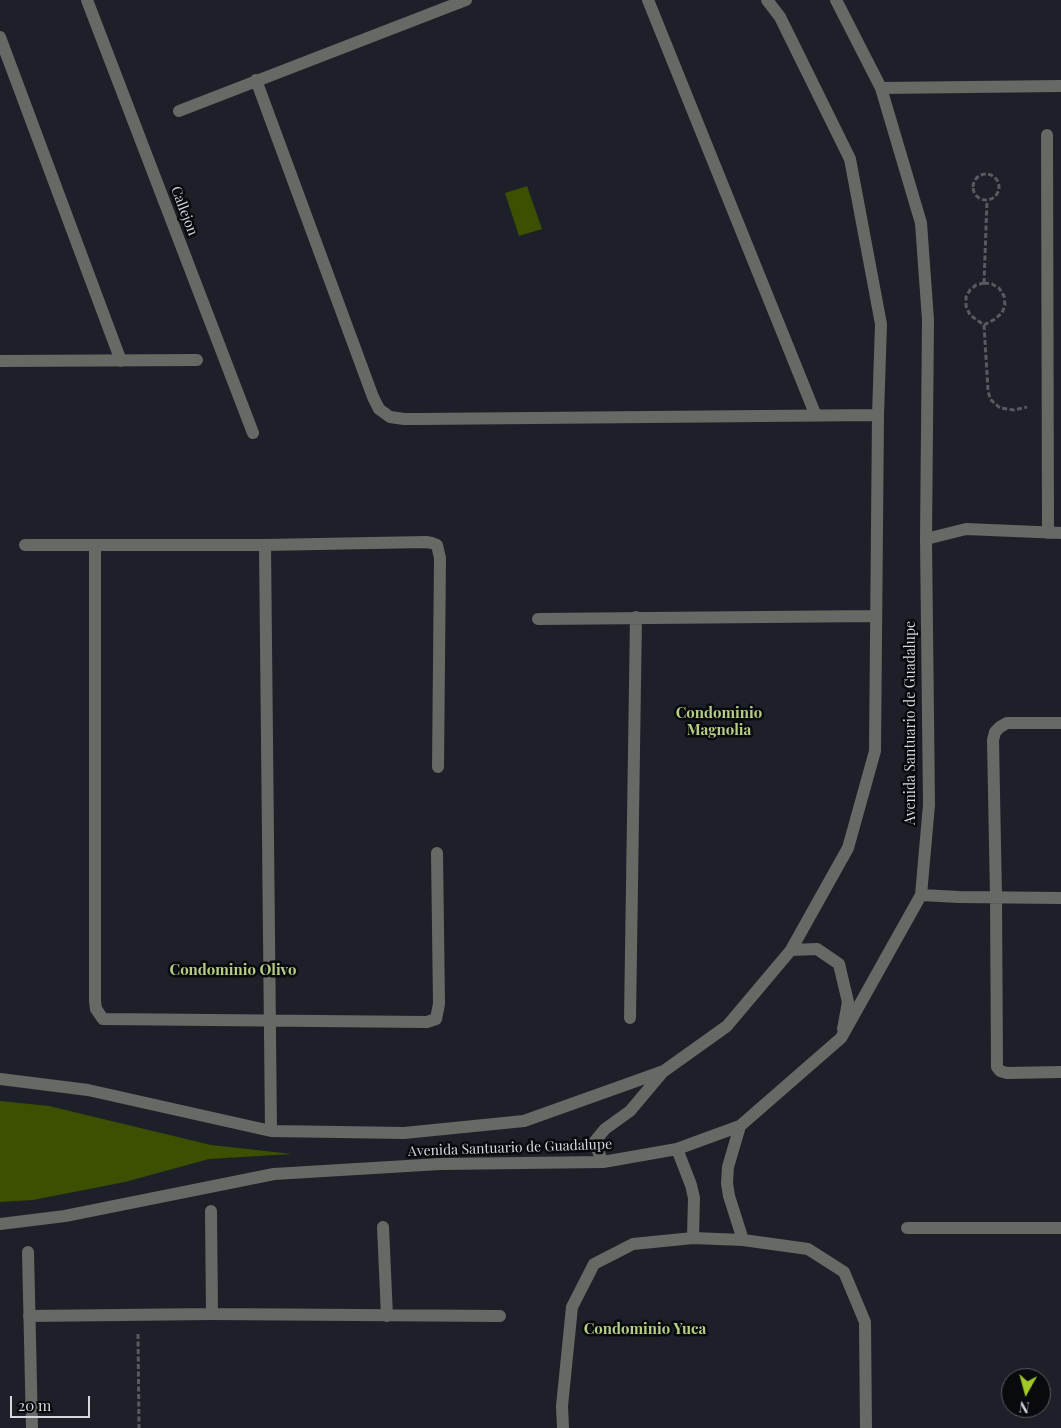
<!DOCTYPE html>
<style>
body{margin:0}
#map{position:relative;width:1061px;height:1428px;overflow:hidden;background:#1e2029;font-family:"Playfair Display",serif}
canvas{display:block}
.north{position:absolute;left:1001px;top:1368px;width:50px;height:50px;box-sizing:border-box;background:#090a0e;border:1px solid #5b5c62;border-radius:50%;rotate:187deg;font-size:14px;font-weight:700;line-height:20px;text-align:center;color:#d7d8df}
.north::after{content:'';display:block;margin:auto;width:18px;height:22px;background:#a2c928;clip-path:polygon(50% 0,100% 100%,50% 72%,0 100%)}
.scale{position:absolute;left:10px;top:1396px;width:80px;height:22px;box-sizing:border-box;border:2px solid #d7d8df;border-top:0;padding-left:6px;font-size:15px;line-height:18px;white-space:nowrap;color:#d7d8df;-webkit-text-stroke:4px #090a0e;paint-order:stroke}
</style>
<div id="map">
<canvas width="1061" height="1428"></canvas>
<div class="north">N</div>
<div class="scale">20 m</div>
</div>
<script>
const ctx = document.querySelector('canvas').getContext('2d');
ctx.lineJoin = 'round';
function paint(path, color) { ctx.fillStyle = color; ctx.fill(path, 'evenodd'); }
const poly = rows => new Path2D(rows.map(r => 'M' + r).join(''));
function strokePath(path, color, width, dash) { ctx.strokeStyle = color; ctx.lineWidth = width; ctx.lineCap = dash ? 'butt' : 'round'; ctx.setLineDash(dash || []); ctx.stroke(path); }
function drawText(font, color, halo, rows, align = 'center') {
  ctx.font = font + ' "Playfair Display",serif'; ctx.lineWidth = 5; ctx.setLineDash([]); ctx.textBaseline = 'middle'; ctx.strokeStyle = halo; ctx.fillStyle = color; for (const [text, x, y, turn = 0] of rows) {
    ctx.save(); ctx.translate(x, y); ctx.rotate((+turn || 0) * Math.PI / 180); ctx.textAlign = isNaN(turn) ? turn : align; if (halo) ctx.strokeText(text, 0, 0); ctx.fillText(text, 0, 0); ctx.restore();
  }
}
paint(poly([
 [527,186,542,229,519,236,505,193],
 [0,1101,49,1106,211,1145,292,1154,209,1159,125,1182,33,1200,0,1202]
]), '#3d4f00');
strokePath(poly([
 '973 187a13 13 0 1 1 26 0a13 13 0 1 1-26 0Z',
 [984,283,992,284,999,288,1004,296,1005,305,1002,313,995,319,984,325,970,315,966,306,966,297,970,290,976,285,984,283],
 [984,283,987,201],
 [984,325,988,390,990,399,1000,408,1014,410,1027,407],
 [138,1334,139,1428]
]), '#585a62', 3, [5, 2.5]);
strokePath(poly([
 [87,0,253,433],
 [648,0,816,416],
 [0,37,121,361],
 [256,80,373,397,379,409,390,417,404,419,419,419,878,415],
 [881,88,1061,86],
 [179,111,466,0],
 [1047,135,1048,533],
 [0,361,197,360],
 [926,539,966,529,1061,533],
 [25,545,265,545,426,542,432,543,437,545,440,558,438,767],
 [95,545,95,1001,96,1009,103,1019,427,1022,436,1019,439,1004,437,853],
 [265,545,271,1131],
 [538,619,876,616],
 [1061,723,1007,723,1000,727,995,732,993,740,996,897,997,1067,1000,1071,1007,1073,1061,1072],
 [921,895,959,897,1061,898],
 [791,950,817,949,839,964,848,1002,843,1029],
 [630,1018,636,617],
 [0,1079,88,1090,271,1131,404,1133,524,1121,664,1071,727,1026,791,950,848,848,875,751,878,415,881,324,850,159,780,17,767,0],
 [740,1126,728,1167,727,1183,729,1196,743,1240],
 [677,1149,691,1185,694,1198,693,1238],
 [603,1162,597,1149,595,1141,605,1129,630,1111,662,1073],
 [211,1211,212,1314],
 [0,1224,65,1216,274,1174,440,1164,603,1162,677,1149,740,1126,841,1038,921,895,929,805,926,539,928,320,921,223,881,88,836,0],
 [383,1227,387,1316],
 [907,1228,1061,1228],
 [28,1252,32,1428],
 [29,1316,212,1314,500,1316],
 [563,1428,562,1406,572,1307,594,1264,633,1244,693,1238,743,1240,808,1249,844,1272,865,1322,866,1428]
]), '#676964', 12);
drawText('14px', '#d7d8df', '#090a0e', [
 ["Callejon",184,211,69],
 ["Avenida Santuario de Guadalupe",911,723,-90],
 ["Avenida Santuario de Guadalupe",510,1148,-2]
]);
drawText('bold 15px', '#b7ce85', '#090a0e', [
 ["Condominio",719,713],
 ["Magnolia",719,730],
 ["Condominio Olivo",233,970],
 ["Condominio Yuca",645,1329]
]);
</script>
